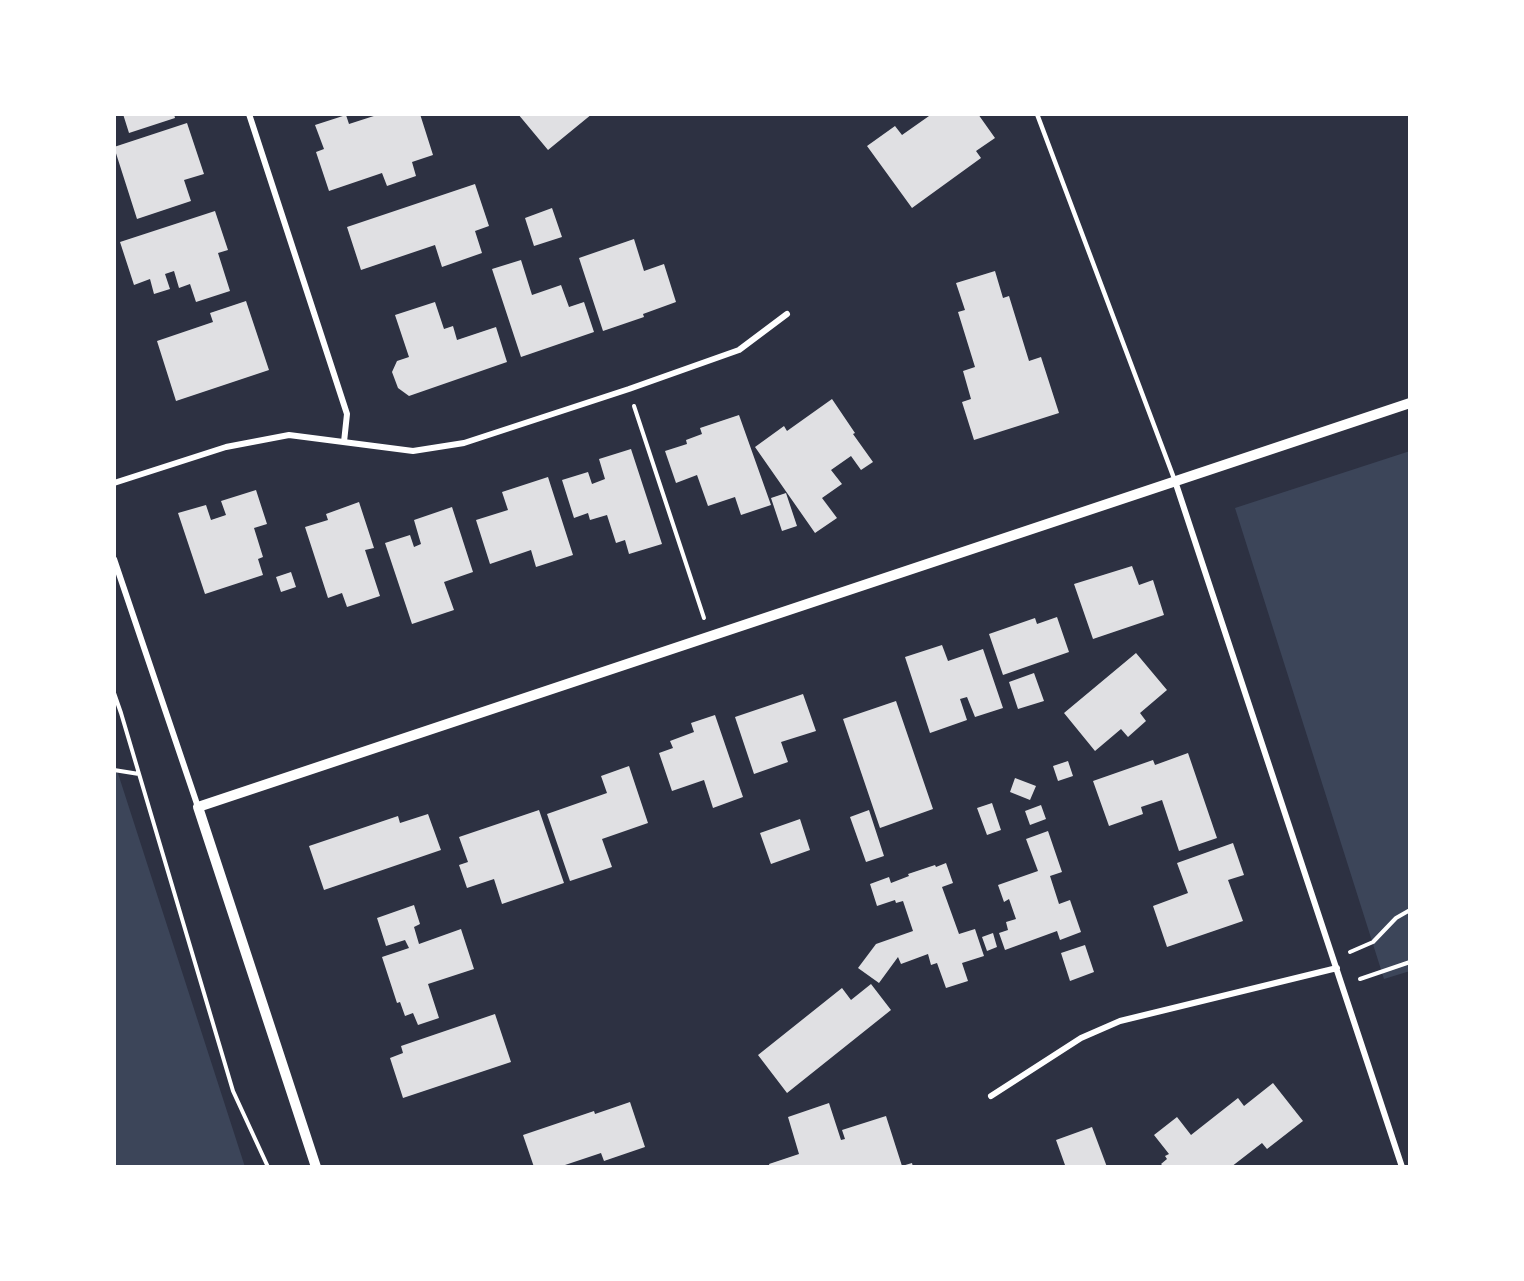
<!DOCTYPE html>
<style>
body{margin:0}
#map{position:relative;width:1524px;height:1281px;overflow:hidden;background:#2d3142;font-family:Ubuntu,sans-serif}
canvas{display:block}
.frame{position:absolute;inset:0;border:116px solid #fff;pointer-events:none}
</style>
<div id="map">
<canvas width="1524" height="1281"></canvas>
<div class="frame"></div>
</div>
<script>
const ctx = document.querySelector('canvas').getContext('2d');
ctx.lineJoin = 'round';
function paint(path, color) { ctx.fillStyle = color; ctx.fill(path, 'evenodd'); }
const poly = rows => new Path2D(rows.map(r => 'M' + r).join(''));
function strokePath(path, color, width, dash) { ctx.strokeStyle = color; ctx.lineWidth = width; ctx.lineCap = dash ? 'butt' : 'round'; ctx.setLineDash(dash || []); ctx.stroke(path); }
paint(poly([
 [1410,451,1410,971,1384,979,1235,508],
 [114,761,245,1167,114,1167]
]), '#3c4559');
paint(poly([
 [123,114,174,114,175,118,129,133],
 [380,114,420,114,433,155,412,162,416,176,387,186,382,173,329,191,316,152,324,149,315,125,346,115,349,124],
 [518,114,592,114,548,150],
 [928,114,978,114,995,138,976,151,981,158,912,208,867,146,895,126,902,135,929,116],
 [187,123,204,174,184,180,191,201,137,219,114,147],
 [475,184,489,226,475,231,482,253,442,267,435,245,361,270,347,227],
 [552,208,562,237,534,246,525,218],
 [215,211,228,250,218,253,230,291,196,302,190,284,179,288,174,271,165,274,170,289,154,294,150,279,134,285,120,242],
 [634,239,644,271,664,264,676,302,643,314,644,317,603,331,579,258],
 [521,260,532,295,561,285,569,307,584,302,594,332,521,357,492,269],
 [995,271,1003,298,1009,296,1029,361,1041,357,1059,413,974,440,962,402,971,399,963,371,975,367,958,312,965,310,956,283],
 [246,301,269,370,176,401,157,341,213,322,210,313],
 [435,302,444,329,453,326,457,340,496,327,507,362,409,396,398,388,392,372,397,361,409,357,395,315],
 [832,399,855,433,853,434,873,462,861,470,851,456,831,470,842,484,822,498,837,518,815,533,755,447,784,426,787,431],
 [739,415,771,505,741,515,735,497,708,506,697,475,676,483,665,451,687,444,686,440,702,434,700,428],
 [631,449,662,544,629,554,625,540,616,543,607,515,590,520,588,513,574,518,562,480,588,472,592,484,605,479,599,459],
 [548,477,573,555,536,567,531,550,490,564,476,520,508,510,502,492],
 [256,490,267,524,254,528,263,557,258,559,263,575,205,594,178,513,206,505,211,520,226,515,221,501],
 [786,493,797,526,782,531,771,498],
 [359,502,374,548,365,550,380,596,347,607,342,593,328,598,305,527,328,520,326,514],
 [452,507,473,572,444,582,454,610,412,624,385,543,410,535,414,547,421,544,414,520],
 [1132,566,1139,585,1153,580,1164,615,1093,639,1074,584],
 [291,572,296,587,281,592,276,577],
 [1057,617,1069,652,1003,675,989,634,1035,618,1037,624],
 [942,645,948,661,983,649,1003,708,975,717,967,697,960,699,967,720,930,733,905,657],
 [1136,653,1167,690,1140,713,1146,721,1128,737,1121,729,1095,751,1064,713],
 [1034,673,1044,701,1018,709,1009,682],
 [803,694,816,731,781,742,788,762,754,774,735,717],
 [896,701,933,809,880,828,843,719],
 [715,715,743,797,713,808,704,780,672,791,659,753,673,748,670,741,694,732,691,723],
 [1188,753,1217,838,1179,851,1162,800,1141,807,1143,814,1109,826,1093,781,1153,760,1155,765],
 [1068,761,1073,776,1058,781,1053,766],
 [629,766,648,823,602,839,612,867,570,881,547,814,607,793,601,776],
 [1015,778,1036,786,1030,800,1010,792],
 [992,803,1001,830,987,835,977,808],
 [1041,805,1046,819,1030,825,1025,811],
 [539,810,564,883,502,904,494,879,467,888,459,865,468,862,459,837],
 [869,810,884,856,866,862,850,817],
 [428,814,441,850,324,890,309,846,398,816,400,823],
 [800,819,810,850,771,864,760,833],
 [1048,831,1062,872,1050,876,1059,904,1070,900,1081,932,1060,940,1057,931,1005,950,999,933,1008,930,1006,922,1016,919,1009,899,1004,902,998,885,1038,871,1026,839],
 [1233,843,1244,875,1228,880,1243,921,1167,947,1153,906,1188,893,1177,863],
 [946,863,953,883,942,887,959,934,975,929,984,956,962,963,968,981,946,988,937,963,931,965,928,954,901,964,898,957,879,983,858,968,876,944,913,931,903,901,896,903,895,900,877,906,870,884,889,877,891,883,909,876,908,874,935,865,936,867],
 [414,905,420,924,414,927,419,944,461,929,474,969,428,984,439,1018,418,1025,413,1013,405,1016,400,1002,397,1003,382,957,409,948,405,940,386,946,377,918],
 [993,933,997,947,987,951,982,937],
 [1085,945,1094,972,1070,981,1061,953],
 [871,984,891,1010,787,1093,758,1055,842,988,851,1000],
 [495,1014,511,1062,403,1098,390,1058,403,1053,401,1046],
 [1273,1083,1303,1121,1267,1149,1262,1143,1231,1167,1164,1167,1161,1164,1167,1159,1165,1156,1169,1154,1154,1135,1177,1117,1191,1135,1238,1098,1244,1106],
 [630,1102,645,1147,604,1161,601,1153,559,1167,534,1167,523,1135,594,1111,595,1114],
 [829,1103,841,1140,845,1139,842,1130,886,1116,902,1166,912,1163,913,1167,770,1167,769,1164,799,1154,788,1117],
 [1092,1127,1107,1167,1060,1167,1065,1165,1056,1140]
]), '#e0e0e3');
strokePath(poly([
 [634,406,704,618],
 [114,693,121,713,233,1091,268,1167],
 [114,770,139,774],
 [1350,952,1373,942,1396,918,1410,910],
 [1360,979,1410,962]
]), '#fff', 4);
strokePath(poly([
 [1037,114,1175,481]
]), '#fff', 4.5);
strokePath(poly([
 [249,114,347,414,344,442],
 [1175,481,1402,1167],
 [114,483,226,447,289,435,413,451,464,443,629,389,739,350,787,314],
 [114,559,198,807],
 [991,1096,1081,1038,1120,1021,1337,968]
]), '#fff', 6);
strokePath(poly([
 [316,1167,198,807,1410,403]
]), '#fff', 10);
</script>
